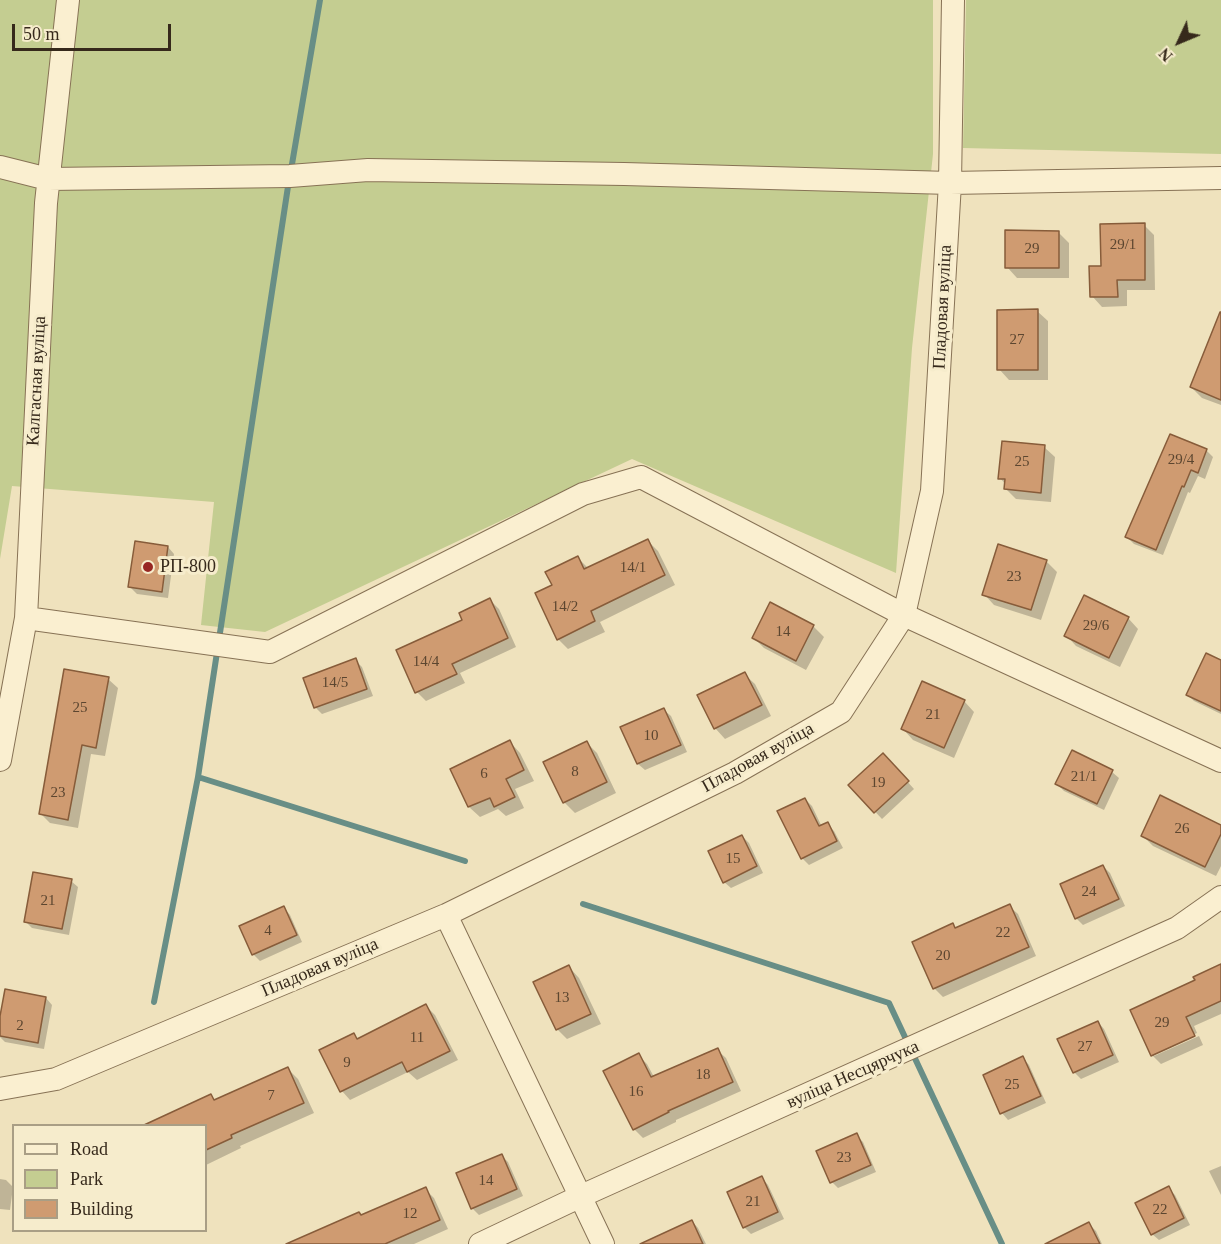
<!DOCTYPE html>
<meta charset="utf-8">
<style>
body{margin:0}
#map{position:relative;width:1221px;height:1244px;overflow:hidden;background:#efe2bd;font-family:Georgia,serif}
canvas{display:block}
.legend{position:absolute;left:12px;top:1124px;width:195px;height:108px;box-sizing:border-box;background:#f6eccc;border:2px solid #a99e85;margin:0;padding:8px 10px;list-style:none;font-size:18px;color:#36291b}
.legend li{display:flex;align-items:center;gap:12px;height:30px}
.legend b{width:30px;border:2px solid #a99e85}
.north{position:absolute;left:1149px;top:12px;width:60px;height:60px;-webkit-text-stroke:4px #f6eccc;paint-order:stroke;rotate:226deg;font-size:16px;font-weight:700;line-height:24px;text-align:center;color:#36291b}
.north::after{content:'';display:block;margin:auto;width:21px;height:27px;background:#36291b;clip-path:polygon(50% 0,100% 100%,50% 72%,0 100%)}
.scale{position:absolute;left:12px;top:24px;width:159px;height:27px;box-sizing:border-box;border:3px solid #36291b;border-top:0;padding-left:8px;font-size:18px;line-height:21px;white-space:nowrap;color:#36291b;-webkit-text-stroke:4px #f6eccc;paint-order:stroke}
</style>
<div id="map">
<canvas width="1221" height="1244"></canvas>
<ul class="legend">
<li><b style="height:8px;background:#faefd0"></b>Road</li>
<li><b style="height:16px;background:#c4cd91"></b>Park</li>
<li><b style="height:16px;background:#cf9b71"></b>Building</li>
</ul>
<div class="north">N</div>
<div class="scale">50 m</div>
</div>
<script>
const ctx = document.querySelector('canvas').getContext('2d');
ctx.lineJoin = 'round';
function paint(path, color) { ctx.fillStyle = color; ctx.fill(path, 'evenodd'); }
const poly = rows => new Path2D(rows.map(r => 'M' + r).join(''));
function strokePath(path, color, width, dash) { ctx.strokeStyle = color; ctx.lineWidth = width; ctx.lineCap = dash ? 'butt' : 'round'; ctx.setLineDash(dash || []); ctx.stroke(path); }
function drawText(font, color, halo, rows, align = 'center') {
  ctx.font = font + ' Georgia,serif'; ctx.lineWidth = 6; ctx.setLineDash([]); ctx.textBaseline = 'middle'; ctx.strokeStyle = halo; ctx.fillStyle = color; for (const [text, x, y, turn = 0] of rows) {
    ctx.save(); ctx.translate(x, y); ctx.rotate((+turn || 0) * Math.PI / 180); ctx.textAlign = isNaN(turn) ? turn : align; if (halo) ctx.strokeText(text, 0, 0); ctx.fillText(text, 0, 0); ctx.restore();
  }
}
paint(poly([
 [0,0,933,0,933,154,912,348,896,573,632,459,265,632,201,625,214,502,12,486,0,559],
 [966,0,1221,0,1221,154,963,148]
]), '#c4cd91');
paint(poly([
 [1144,225,1154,235,1155,290,1127,290,1127,306,1102,307,1092,296,1102,267],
 [1058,232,1069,243,1069,278,1017,278,1007,267],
 [1037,311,1048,321,1048,380,1009,380,999,369],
 [1221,346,1221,405,1202,398,1191,387],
 [1171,436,1207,451,1213,457,1205,479,1198,476,1190,493,1188,492,1163,555,1134,544,1127,537],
 [1044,447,1055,457,1051,502,1016,499,1006,489,1006,485,1000,478],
 [647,540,658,551,675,585,600,622,605,632,568,649,558,639,554,586,578,558,589,569],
 [168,547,174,554,168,598,137,594,130,587],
 [1046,561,1057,572,1041,620,994,605,984,594],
 [490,600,499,609,516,647,460,673,465,683,426,701,417,692,464,621],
 [771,604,813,626,824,637,806,670,764,648,754,638],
 [1128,618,1138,629,1120,667,1076,646,1066,635],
 [355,660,362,667,373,696,322,714,315,707],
 [1221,662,1221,714,1194,701,1188,695],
 [744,674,755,684,771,716,725,739,715,728],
 [108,679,118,688,105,756,91,754,78,828,50,823,41,814],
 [964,701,974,712,954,758,913,740,903,729],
 [664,710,671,716,687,752,645,770,638,764,622,728],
 [510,742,520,753,534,781,515,789,524,808,506,816,498,809,480,817,469,807,452,769],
 [587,743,597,753,616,793,575,813,564,802,545,763],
 [889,761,914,789,882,819,850,785],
 [1112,772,1119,778,1104,810,1064,791,1057,784],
 [805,799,812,806,822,827,827,824,834,831,843,848,809,865,802,858],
 [1221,826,1221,866,1216,876,1153,846,1142,835],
 [742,836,749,843,763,873,731,888,724,882],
 [1103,866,1110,873,1125,906,1083,925,1076,918],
 [71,881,78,887,69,935,32,928,26,922],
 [1009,906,1018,914,1036,956,943,997,934,988,953,925,957,929],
 [284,908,290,915,302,942,260,961,253,954],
 [1221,966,1221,1014,1194,1026,1197,1033,1154,1053,1154,1056,1199,1036,1203,1045,1161,1064,1152,1055,1197,981],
 [569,967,579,978,601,1024,567,1039,557,1029],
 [46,998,52,1005,44,1049,5,1042,0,1037,0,1024],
 [426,1006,435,1015,458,1060,417,1080,408,1072,350,1100,342,1091,321,1051,353,1035,358,1040],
 [1098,1022,1104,1029,1119,1062,1081,1079,1074,1072],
 [717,1050,726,1058,741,1091,676,1120,676,1122,643,1138,634,1129,638,1055,647,1064,654,1077],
 [1023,1058,1029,1065,1046,1103,1008,1120,1002,1113],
 [288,1069,298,1079,314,1113,240,1146,241,1148,206,1165,206,1126,174,1126,170,1115,211,1096,216,1101],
 [856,1135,863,1142,876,1172,838,1188,832,1182],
 [501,1155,508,1162,523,1196,479,1215,472,1208],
 [1221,1166,1221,1195,1209,1171],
 [762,1178,768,1185,784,1219,751,1234,744,1227],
 [0,1179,6,1180,13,1187,10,1210,0,1209],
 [1168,1188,1175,1195,1190,1225,1159,1240,1152,1234],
 [425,1189,434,1198,448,1229,414,1244,314,1244,362,1217],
 [692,1221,698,1228,706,1244,659,1244],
 [1089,1224,1096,1231,1102,1244,1050,1244]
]), '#0003');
strokePath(poly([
 [291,170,320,0],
 [198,777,465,861],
 [583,904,889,1003,1002,1244],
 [154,1002,198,777,289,180]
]), '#688e86', 6);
const building = poly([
 [1145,223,1145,280,1117,280,1118,297,1090,297,1089,266,1101,266,1100,224,1145,223],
 [1005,230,1059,231,1059,268,1005,268,1005,230],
 [1038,309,1038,370,997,370,997,310,1038,309],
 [1220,312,1221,312,1221,400,1190,387,1220,312],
 [1170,434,1207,449,1198,473,1191,470,1184,487,1182,486,1156,550,1125,537,1170,434],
 [1002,441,1045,445,1041,493,1004,489,1005,479,998,479,1002,441],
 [648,539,665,575,591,611,595,621,557,640,535,593,552,585,545,572,578,556,584,569,648,539],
 [135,541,168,546,162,592,128,587,135,541],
 [998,544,1047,560,1031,610,982,595,998,544],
 [1084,595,1129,617,1109,658,1064,636,1084,595],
 [490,598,508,638,452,664,457,674,415,693,396,650,462,620,459,613,490,598],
 [770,602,814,625,796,661,752,638,770,602],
 [1206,653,1221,660,1221,711,1186,695,1206,653],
 [356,658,367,689,314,708,303,678,356,658],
 [64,669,109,677,96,748,82,745,68,820,39,814,64,669],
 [745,672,762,705,714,729,697,695,745,672],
 [922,681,965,700,944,748,901,729,922,681],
 [664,708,681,745,637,764,620,727,664,708],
 [510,740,524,770,506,779,515,797,494,807,490,798,468,807,450,769,510,740],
 [587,741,607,782,563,803,543,762,587,741],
 [1072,750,1113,770,1097,804,1055,784,1072,750],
 [883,753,909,781,874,813,848,785,883,753],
 [1160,795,1221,825,1221,834,1205,867,1141,836,1160,795],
 [805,798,819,826,828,822,837,841,801,859,777,811,805,798],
 [742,835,757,866,723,883,708,851,742,835],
 [1103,865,1119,899,1075,919,1060,884,1103,865],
 [33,872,72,879,62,929,24,922,33,872],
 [1010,904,1029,947,933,989,912,942,953,923,955,928,1010,904],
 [284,906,297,935,252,955,239,926,284,906],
 [1221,964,1221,1001,1186,1017,1195,1036,1151,1056,1130,1010,1195,980,1193,977,1221,964],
 [569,965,591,1014,556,1030,533,982,569,965],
 [5,989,46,997,38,1043,0,1036,0,1016,5,989],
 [426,1004,450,1051,407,1072,402,1062,340,1092,319,1050,354,1033,357,1039,426,1004],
 [1098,1021,1113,1055,1073,1073,1057,1039,1098,1021],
 [718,1048,733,1082,668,1111,669,1112,633,1130,603,1071,639,1053,651,1077,718,1048],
 [1023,1056,1041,1096,1000,1114,983,1075,1023,1056],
 [288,1067,304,1103,231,1135,232,1138,206,1150,206,1125,144,1125,211,1094,214,1100,288,1067],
 [857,1133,871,1165,830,1183,816,1151,857,1133],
 [502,1154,517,1189,471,1209,456,1173,502,1154],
 [762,1176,778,1212,743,1228,727,1192,762,1176],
 [1169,1186,1184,1218,1151,1235,1135,1203,1169,1186],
 [426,1187,440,1220,385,1244,286,1244,359,1212,361,1215,426,1187],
 [692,1220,703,1244,640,1244,692,1220],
 [1089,1222,1100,1244,1045,1244,1089,1222]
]);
paint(building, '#cf9b71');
strokePath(building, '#875c3a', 1.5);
const minor = poly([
 [0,167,48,179,290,176,368,170,624,174,950,183,1221,178],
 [26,618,270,652,583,494,641,477,904,615,1221,761],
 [0,760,26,618,46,203,68,0],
 [446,915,603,1244],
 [0,1089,56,1079,446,915,735,773,841,712,904,615,932,491,950,183,953,0],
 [480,1244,579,1197,1177,928,1221,897]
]);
strokePath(minor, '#877255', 24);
strokePath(minor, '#faefd0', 22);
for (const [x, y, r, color] of [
 [148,567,6,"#982723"]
]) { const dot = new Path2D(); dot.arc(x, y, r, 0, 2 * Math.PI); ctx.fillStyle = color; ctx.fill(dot); strokePath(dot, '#f6eccc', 2); }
drawText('15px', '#5c4630', null, [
 ["29/1",1123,245],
 ["29",1032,249],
 ["27",1017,340],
 ["29/4",1181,460],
 ["25",1022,462],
 ["14/1",633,568],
 ["23",1014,577],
 ["14/2",565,607],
 ["29/6",1096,626],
 ["14",783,632],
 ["14/4",426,662],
 ["14/5",335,683],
 ["25",80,708],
 ["21",933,715],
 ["10",651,736],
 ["8",575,772],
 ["6",484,774],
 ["21/1",1084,777],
 ["19",878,783],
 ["23",58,793],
 ["26",1182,829],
 ["15",733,859],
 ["24",1089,892],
 ["21",48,901],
 ["4",268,931],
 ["22",1003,933],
 ["20",943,956],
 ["13",562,998],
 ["29",1162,1023],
 ["2",20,1026],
 ["11",417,1038],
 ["27",1085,1047],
 ["9",347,1063],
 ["18",703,1075],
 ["25",1012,1085],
 ["16",636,1092],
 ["7",271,1096],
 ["23",844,1158],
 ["14",486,1181],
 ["21",753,1202],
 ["22",1160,1210],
 ["12",410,1214]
]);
drawText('18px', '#36291b', '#f6eccc', [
 ["Пладовая вуліца",943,307,-87],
 ["Калгасная вуліца",37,381,-87],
 ["Пладовая вуліца",758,758,-29],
 ["Пладовая вуліца",320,968,-23],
 ["вуліца Несцярчука",853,1075,-24]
]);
drawText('18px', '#36291b', '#f6eccc', [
 ["РП-800",160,567]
], 'left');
</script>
